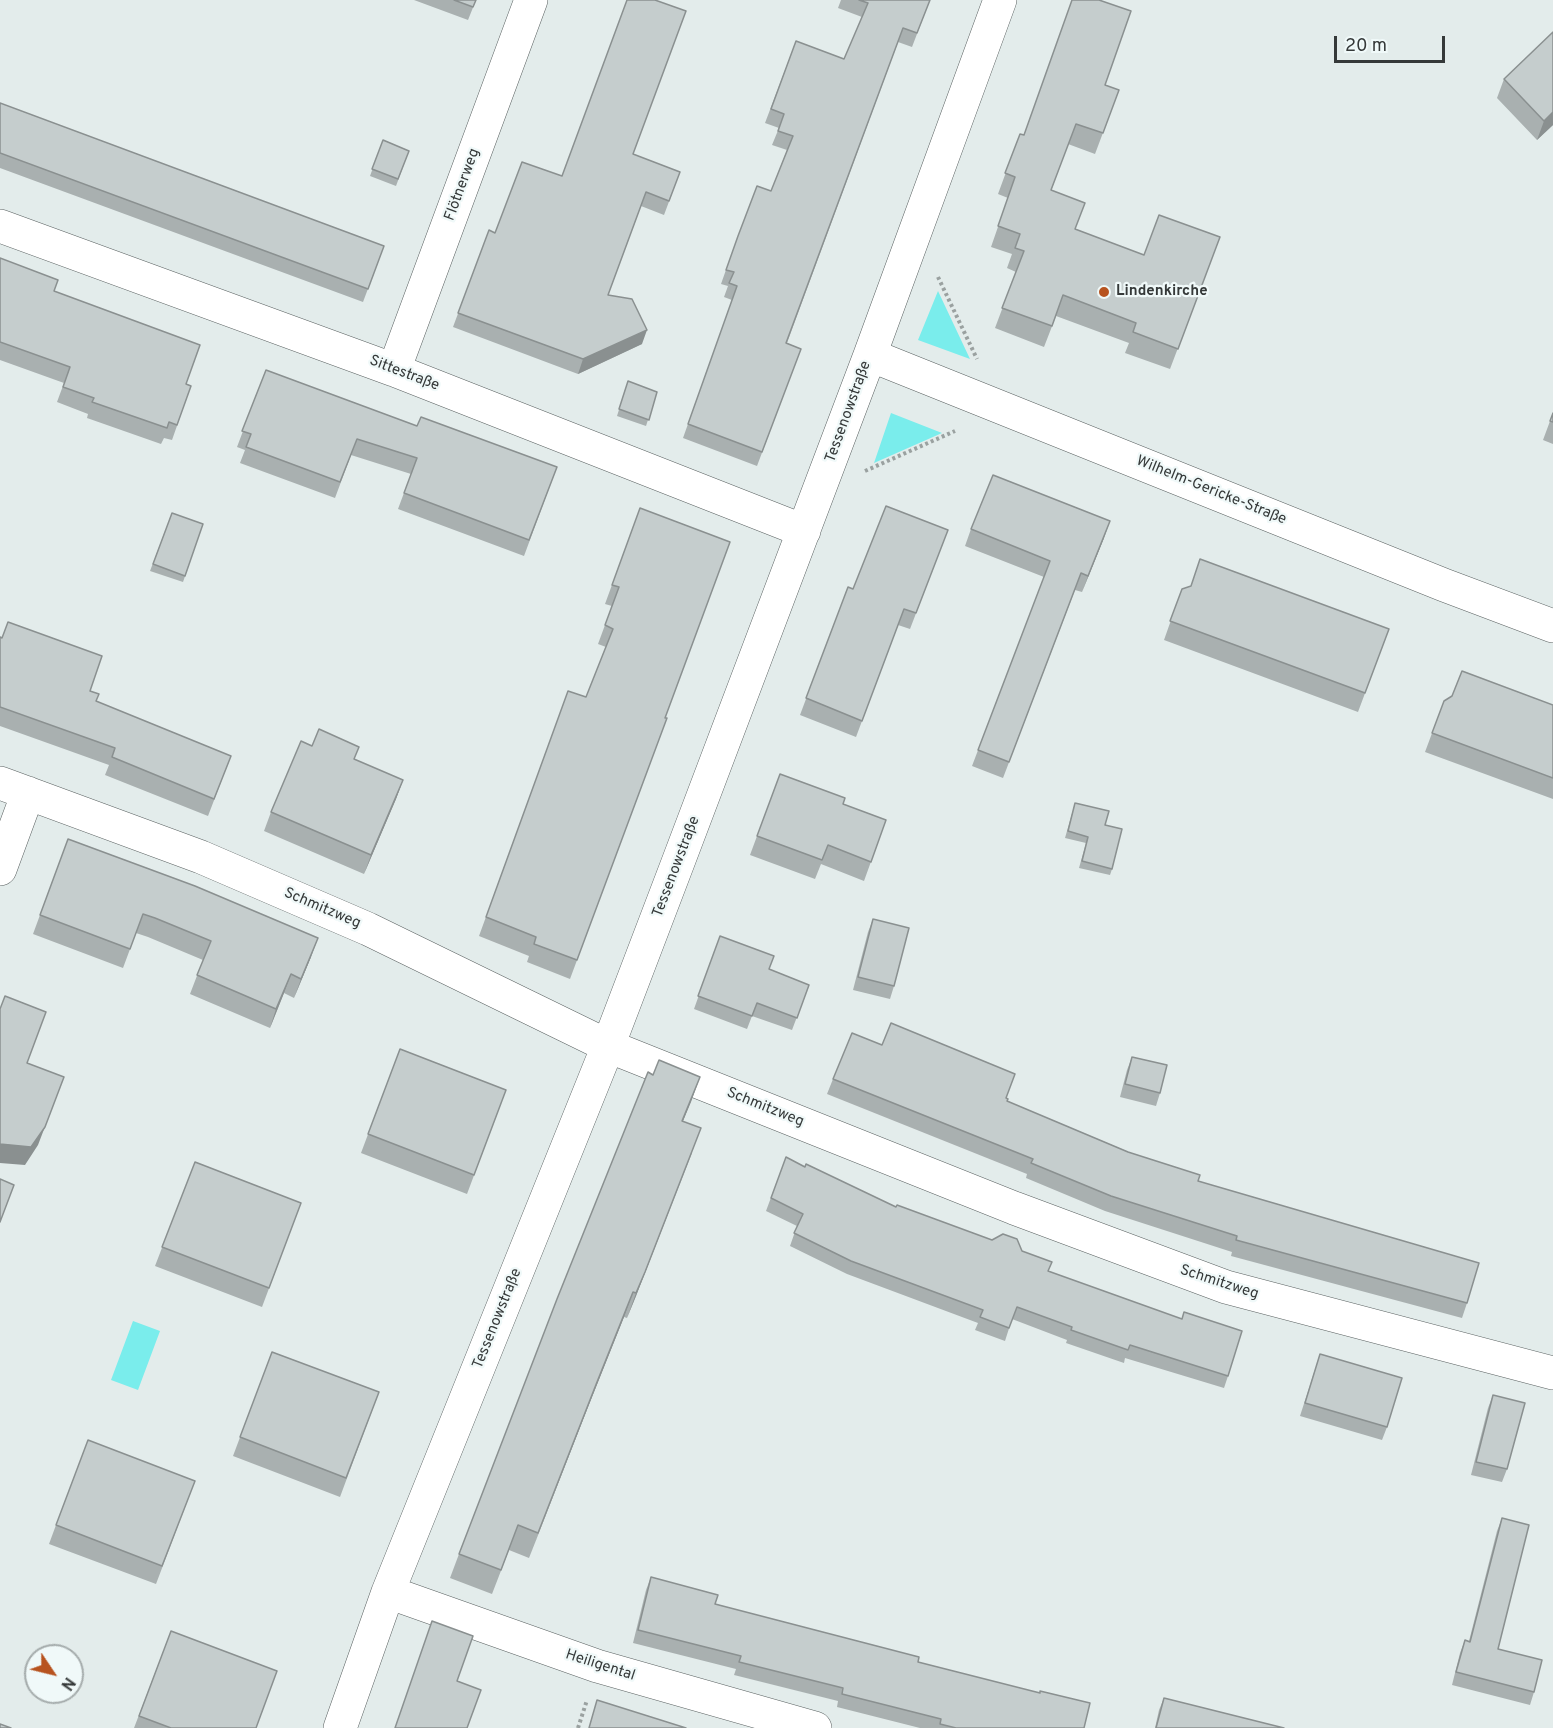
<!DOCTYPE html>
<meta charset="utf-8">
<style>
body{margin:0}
#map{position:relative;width:1553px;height:1728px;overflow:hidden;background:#e3eceb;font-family:Overpass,sans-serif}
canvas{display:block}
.north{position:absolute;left:24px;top:1644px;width:60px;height:60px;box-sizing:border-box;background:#f0f9f9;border:2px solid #a5acac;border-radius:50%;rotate:125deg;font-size:16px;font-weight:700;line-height:24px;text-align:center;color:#353939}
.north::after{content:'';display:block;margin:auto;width:21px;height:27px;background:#b7531f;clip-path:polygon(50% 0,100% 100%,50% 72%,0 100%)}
.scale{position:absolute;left:1334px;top:36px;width:111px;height:27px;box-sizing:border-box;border:3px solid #353939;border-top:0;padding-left:8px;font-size:18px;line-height:21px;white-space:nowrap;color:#353939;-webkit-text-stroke:4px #f0f9f9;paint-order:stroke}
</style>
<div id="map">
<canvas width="1553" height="1728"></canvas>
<div class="north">N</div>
<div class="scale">20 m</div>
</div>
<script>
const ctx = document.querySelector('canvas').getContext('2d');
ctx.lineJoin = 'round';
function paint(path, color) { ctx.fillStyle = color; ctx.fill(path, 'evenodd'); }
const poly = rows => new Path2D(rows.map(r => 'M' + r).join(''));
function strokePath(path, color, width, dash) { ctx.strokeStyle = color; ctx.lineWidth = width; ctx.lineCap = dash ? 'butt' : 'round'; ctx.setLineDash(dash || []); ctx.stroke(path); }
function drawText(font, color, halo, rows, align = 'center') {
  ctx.font = font + ' Overpass,sans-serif'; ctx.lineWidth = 4.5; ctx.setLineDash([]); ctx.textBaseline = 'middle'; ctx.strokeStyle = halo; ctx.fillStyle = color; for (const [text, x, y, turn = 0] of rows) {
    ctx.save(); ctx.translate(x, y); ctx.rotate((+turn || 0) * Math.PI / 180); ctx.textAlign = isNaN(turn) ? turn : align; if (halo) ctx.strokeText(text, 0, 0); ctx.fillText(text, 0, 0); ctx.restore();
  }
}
paint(poly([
 [938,291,970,359,918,340],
 [891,413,942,433,874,463],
 [133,1321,160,1331,138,1390,111,1380]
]), '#7aedec');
const minor = poly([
 [0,226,394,370,804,531],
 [870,355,1444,585,1553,626],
 [394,370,531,0],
 [0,783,201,857,368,929,608,1046,1014,1208,1226,1287,1553,1373],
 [0,869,28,793],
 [388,1592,597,1666,815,1728],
 [340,1728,388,1592,608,1046,677,865,870,355,1000,0]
]);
strokePath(minor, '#5b6262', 34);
strokePath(poly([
 [938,277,977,359],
 [865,471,955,431],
 [578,1728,587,1700]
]), '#9aa1a0', 4, [3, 3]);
strokePath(minor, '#fff', 33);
paint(poly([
 [414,0,476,0,468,20],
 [841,0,930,0,912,47,898,42,787,343,801,349,757,466,683,438,732,300,724,297,728,286,721,284,733,250,771,191,787,150,772,145,779,128,765,123,796,41,844,59,862,17,838,8],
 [1504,79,1553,125,1537,140,1497,98],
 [1105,85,1119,90,1095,154,1068,144,1051,191,1075,229,1144,255,1220,237,1170,369,1125,353,1129,343,1056,316,1044,347,995,328,1016,272,1007,268,1012,254,991,247,1008,198,998,194,1020,134,1024,135],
 [0,103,384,246,363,302,0,168],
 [383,140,409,151,396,186,370,176],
 [633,154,680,172,664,215,641,206,608,295,642,344,578,374,453,327,489,230,495,233,562,176],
 [0,258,186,384,191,386,172,440,164,438,161,444,87,418,88,414,57,402,64,383,0,360],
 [266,370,417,426,557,467,524,556,398,509,411,474,351,455,335,498,240,463,245,450,237,447],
 [628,381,657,392,646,426,617,416],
 [1553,413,1553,444,1543,440],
 [640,508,665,718,667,718,570,979,527,962,529,956,479,936,568,691,586,697,606,647,598,644,612,606,605,604],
 [172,513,203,524,183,582,150,571],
 [971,529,1104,538,1082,592,1075,590,1003,778,972,766,1044,577,965,546],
 [948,530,910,629,898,625,856,737,800,715,848,587,853,589],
 [1182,589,1389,629,1358,712,1164,640],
 [0,637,90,691,96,701,231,756,208,816,105,775,109,765,0,726],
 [1444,701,1553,705,1553,799,1425,752],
 [312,746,354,759,403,780,396,799,364,874,264,831,271,812],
 [780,774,843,804,886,820,864,881,821,864,815,879,750,855],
 [1075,803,1105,825,1112,869,1110,875,1079,868,1086,843,1065,838],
 [68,839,311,957,294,998,284,993,270,1028,190,994,203,960,148,937,136,933,123,968,33,934],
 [873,919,894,986,890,999,853,990,868,932],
 [720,936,769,969,809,985,792,1030,752,1016,747,1029,694,1009],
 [882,1045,1007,1098,1007,1101,1198,1181,1467,1303,1462,1318,1231,1256,1232,1252,1105,1211,1026,1178,1027,1174,827,1094,833,1079],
 [400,1049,506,1090,467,1194,361,1153],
 [1132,1057,1160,1093,1156,1106,1120,1097,1127,1070],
 [653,1075,700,1077,683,1121,692,1153,636,1296,627,1318,624,1317,588,1407,529,1558,509,1550,492,1594,450,1578,459,1554],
 [786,1157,805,1167,896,1207,1022,1251,1048,1271,1228,1376,1224,1388,1125,1358,1124,1363,1066,1343,1067,1340,1012,1319,1005,1341,975,1330,978,1323,847,1274,790,1246,797,1226,766,1211],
 [195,1162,301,1203,262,1307,155,1266],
 [272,1352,379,1392,340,1497,233,1456],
 [1320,1354,1387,1427,1382,1440,1300,1416],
 [1493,1395,1507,1469,1502,1482,1471,1475,1488,1408],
 [195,1481,156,1584,49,1544,56,1525],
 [1502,1518,1498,1649,1534,1692,1530,1705,1452,1685,1460,1653,1465,1640,1469,1641,1497,1531],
 [651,1577,715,1604,918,1662,1084,1728,920,1728,837,1707,838,1701,734,1675,736,1669,633,1643,646,1590],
 [171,1631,256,1728,134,1728],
 [1164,1698,1284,1728,1155,1728,1159,1710]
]), '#a9b0b0');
paint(poly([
 [1553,112,1553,125,1537,140,1544,121],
 [647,330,642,344,578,374,583,359],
 [1110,521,1104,538,1082,592,1088,576],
 [403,780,396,799,364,874,371,855],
 [318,938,311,957,294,998,301,979],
 [291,974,284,993,270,1028,276,1009],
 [64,1077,38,1145,25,1165,0,1163,0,1144],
 [700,1077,691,1102,673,1145,682,1121],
 [701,1128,636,1296,627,1318,636,1293],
 [633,1292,624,1317,588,1407,529,1558,597,1382]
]), '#8a9090');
const building = poly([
 [454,0,476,0,473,7,454,0],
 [627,0,655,0,686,11,633,154,680,172,669,201,646,192,608,295,632,299,647,330,583,359,458,313,489,230,495,233,522,162,562,176,627,0],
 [859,0,930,0,917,33,903,28,786,343,801,349,762,452,688,424,737,286,729,283,734,272,726,270,738,236,757,186,771,191,793,136,778,131,784,114,771,109,796,41,844,59,868,3,859,0],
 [1072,0,1099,0,1131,11,1105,85,1119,90,1103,133,1076,124,1051,190,1085,203,1075,229,1144,255,1159,215,1220,237,1178,349,1133,332,1136,323,1063,295,1052,326,1002,308,1024,251,1015,248,1020,234,998,226,1015,177,1005,173,1020,134,1024,135,1072,0],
 [1553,32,1553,112,1544,121,1504,79,1553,32],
 [0,103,384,246,368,289,0,153,0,103],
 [383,140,409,151,398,179,372,169,383,140],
 [0,258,58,280,54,291,200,345,186,384,191,386,177,425,169,422,167,428,92,402,94,398,63,387,70,367,0,342,0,258],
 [266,370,417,426,421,417,557,467,529,540,404,493,417,458,357,439,340,482,246,447,251,434,242,431,266,370],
 [628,381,657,392,649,420,619,409,628,381],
 [1553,413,1553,422,1550,421,1553,413],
 [993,475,1110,521,1088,576,1081,573,1009,762,978,750,1050,561,971,529,993,475],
 [886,506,948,530,916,613,904,609,862,721,806,698,848,587,853,589,886,506],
 [640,508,730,542,665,718,667,718,577,960,534,944,536,937,486,917,568,691,586,697,613,629,605,625,619,587,612,585,640,508],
 [172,513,203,524,185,576,153,564,172,513],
 [1200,559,1389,629,1365,693,1170,621,1182,589,1191,586,1200,559],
 [8,622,102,656,90,691,99,694,96,701,231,756,214,799,112,757,115,748,0,707,0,637,2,638,8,622],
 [1462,671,1553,705,1553,778,1432,733,1444,701,1452,696,1462,671],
 [319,729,359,747,354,759,403,780,371,855,271,812,301,741,312,746,319,729],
 [780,774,845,798,843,804,886,820,871,862,828,845,822,860,757,836,780,774],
 [1075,803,1109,811,1105,825,1122,829,1112,869,1082,861,1088,837,1068,831,1075,803],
 [68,839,195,886,318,938,301,979,291,974,276,1009,197,975,211,941,155,918,143,914,130,949,40,915,68,839],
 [873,919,909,928,894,986,858,977,873,919],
 [720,936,774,956,769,969,809,985,797,1018,757,1003,752,1016,698,996,720,936],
 [5,996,46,1012,27,1063,64,1077,45,1127,31,1147,0,1144,0,1009,5,996],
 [891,1023,1015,1074,1006,1098,1008,1099,1007,1101,1128,1152,1200,1175,1198,1181,1479,1263,1467,1303,1236,1240,1237,1236,1111,1196,1031,1163,1033,1159,833,1079,852,1033,882,1045,891,1023],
 [400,1049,506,1090,474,1175,368,1134,400,1049],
 [1132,1057,1167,1065,1160,1093,1125,1084,1132,1057],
 [659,1060,700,1077,682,1121,701,1128,645,1272,636,1293,633,1292,597,1382,538,1533,518,1525,501,1570,459,1554,557,1299,648,1072,653,1075,659,1060],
 [786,1157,805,1167,806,1164,896,1207,897,1205,992,1240,1003,1234,1017,1239,1022,1251,1052,1262,1048,1271,1182,1319,1184,1312,1242,1331,1228,1376,1130,1345,1128,1350,1071,1330,1072,1327,1017,1307,1009,1328,980,1317,983,1310,851,1261,794,1233,803,1214,771,1198,786,1157],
 [195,1162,301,1203,269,1288,162,1247,195,1162],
 [0,1179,14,1185,0,1222,0,1179],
 [272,1352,379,1392,346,1478,240,1437,272,1352],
 [1320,1354,1402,1378,1387,1427,1305,1403,1320,1354],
 [1493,1395,1525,1403,1507,1469,1476,1462,1493,1395],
 [88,1440,195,1481,162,1566,56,1525,88,1440],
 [1502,1518,1529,1525,1498,1649,1542,1660,1534,1692,1456,1672,1465,1640,1470,1642,1502,1518],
 [651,1577,718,1595,715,1604,919,1657,918,1662,1040,1693,1040,1691,1090,1703,1084,1728,956,1728,940,1724,941,1719,842,1694,843,1688,739,1662,741,1656,638,1630,651,1577],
 [432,1621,473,1636,457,1681,481,1690,467,1728,395,1728,432,1621],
 [171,1631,277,1671,256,1728,171,1728,139,1716,171,1631],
 [1164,1698,1284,1728,1156,1728,1164,1698],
 [597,1700,686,1728,589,1728,597,1700],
 [0,1724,11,1728,0,1728,0,1724]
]);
paint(building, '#c5cdcd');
strokePath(building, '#8a9090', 1.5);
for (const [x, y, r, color] of [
 [1104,292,6,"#b7531f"]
]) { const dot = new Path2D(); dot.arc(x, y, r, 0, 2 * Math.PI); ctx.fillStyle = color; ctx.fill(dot); strokePath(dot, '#f0f9f9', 2); }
drawText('15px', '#353939', '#f0f9f9', [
 ["Flötnerweg",463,185,-70],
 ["Sittestraße",404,374,21],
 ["Tessenowstraße",849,412,-70],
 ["Wilhelm-Gericke-Straße",1211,491,22],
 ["Tessenowstraße",677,867,-69],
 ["Schmitzweg",322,909,23],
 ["Schmitzweg",765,1108,22],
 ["Schmitzweg",1219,1283,18],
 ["Tessenowstraße",498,1319,-68],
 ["Heiligental",600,1666,18]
]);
drawText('bold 15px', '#353939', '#f0f9f9', [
 ["Lindenkirche",1116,292]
], 'left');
</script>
